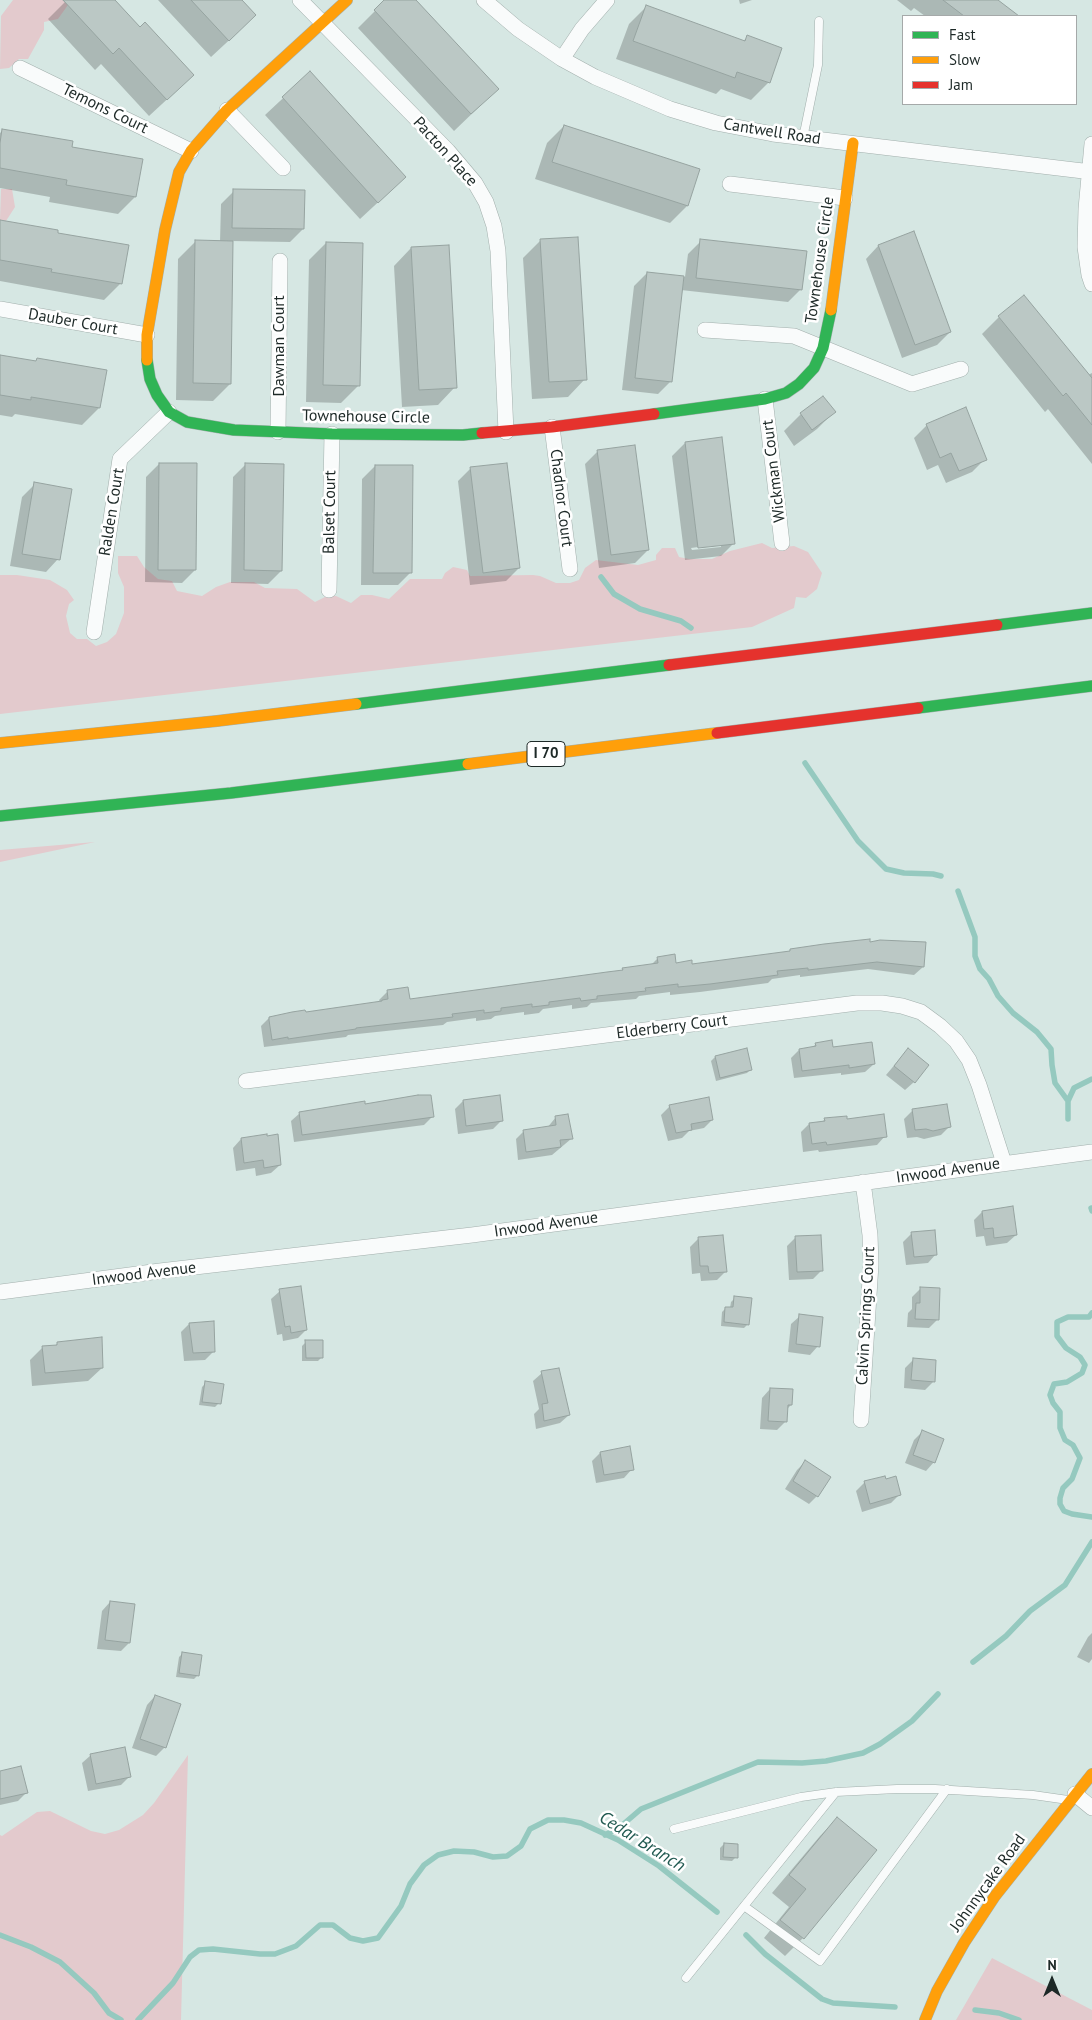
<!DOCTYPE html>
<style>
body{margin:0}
#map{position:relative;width:1092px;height:2020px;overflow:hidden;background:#d6e7e3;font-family:"PT Sans",sans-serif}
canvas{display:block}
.legend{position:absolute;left:902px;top:15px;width:175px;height:90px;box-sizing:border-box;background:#fff;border:1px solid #a5a9a9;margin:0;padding:6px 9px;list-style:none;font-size:15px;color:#1d2927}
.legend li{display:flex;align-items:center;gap:10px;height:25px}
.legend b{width:25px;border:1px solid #a5a9a9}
.north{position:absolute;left:1027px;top:1955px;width:50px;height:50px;-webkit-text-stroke:4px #fff;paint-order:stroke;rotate:0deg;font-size:14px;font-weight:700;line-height:20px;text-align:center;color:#1d2927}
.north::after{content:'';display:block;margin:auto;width:18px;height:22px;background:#1d2927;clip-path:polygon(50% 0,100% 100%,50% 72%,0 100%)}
</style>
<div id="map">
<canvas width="1092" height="2020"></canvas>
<ul class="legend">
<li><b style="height:6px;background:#30b455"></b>Fast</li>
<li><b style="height:6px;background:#ff9f0a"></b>Slow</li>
<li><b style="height:6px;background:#e5322d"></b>Jam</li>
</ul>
<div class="north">N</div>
</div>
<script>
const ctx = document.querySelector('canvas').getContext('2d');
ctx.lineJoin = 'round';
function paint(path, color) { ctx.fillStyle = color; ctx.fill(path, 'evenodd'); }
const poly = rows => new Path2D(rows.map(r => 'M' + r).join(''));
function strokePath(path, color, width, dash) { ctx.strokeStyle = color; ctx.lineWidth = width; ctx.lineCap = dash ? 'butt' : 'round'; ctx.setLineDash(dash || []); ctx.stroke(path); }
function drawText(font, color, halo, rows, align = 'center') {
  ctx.font = font + ' "PT Sans",sans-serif'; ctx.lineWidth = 5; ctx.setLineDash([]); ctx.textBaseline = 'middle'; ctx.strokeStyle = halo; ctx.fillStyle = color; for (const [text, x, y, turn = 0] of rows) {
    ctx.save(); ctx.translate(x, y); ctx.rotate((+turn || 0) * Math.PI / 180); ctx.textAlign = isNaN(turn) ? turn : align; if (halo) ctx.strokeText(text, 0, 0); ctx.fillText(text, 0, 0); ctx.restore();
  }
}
paint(poly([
 [13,0,65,0,68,5,58,19,44,22,44,30,28,59,19,59,9,68,0,69,1,16],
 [1,189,12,189,15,207,6,221,0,220],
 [762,543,772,548,794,546,808,552,822,573,817,589,806,598,796,597,794,608,752,627,0,714,0,575,17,575,50,580,67,590,74,600,69,604,66,616,70,633,77,639,87,639,96,646,107,642,116,634,124,613,124,587,118,573,118,556,137,556,144,567,158,579,172,581,177,591,202,596,216,587,230,582,254,582,265,588,297,589,315,602,327,596,336,596,351,603,361,595,372,595,389,599,410,579,442,579,445,573,453,567,467,570,470,576,533,575,540,576,556,583,570,583,579,580,585,568,596,560,638,565,656,560,656,555,662,548,675,548,679,557,689,559,712,559,730,551],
 [95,842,0,862,0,850],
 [188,1755,181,2020,0,2020,0,1835,2,1836,37,1812,50,1811,91,1831,105,1834,119,1830,143,1815,154,1803],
 [992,1958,1092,2010,1092,2020,956,2020]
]), '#e3cacd');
paint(poly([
 [67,0,113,0,175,92,149,116,101,64,95,70,48,19],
 [158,0,241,0,238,32,211,57],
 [386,0,415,0,480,106,454,131,358,28],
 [739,0,752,0,740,4],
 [897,0,996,0,1017,16,925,16,914,8,911,11],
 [646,7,743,41,748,37,769,82,751,100,721,89,716,94,616,59,629,24],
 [310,73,387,194,360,219,265,115],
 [564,126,687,206,670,223,535,179,547,143],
 [3,130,135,197,118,214,49,202,50,197,0,188,0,133],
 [234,191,303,229,290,242,231,241,230,384,213,401,176,400,178,259,196,241,220,242,221,204],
 [0,222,121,283,104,300,0,281],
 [541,240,585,379,568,397,532,399,523,258],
 [701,241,801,289,788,302,681,290,671,381,658,394,622,390,634,286,647,273,685,277,688,254],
 [326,243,359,385,341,403,306,402,309,260],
 [878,246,950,332,937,345,902,358,866,259],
 [411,248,455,387,438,405,402,407,394,266],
 [999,317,1088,375,1092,373,1092,464,1048,409,1045,412,982,334],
 [0,356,99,408,82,425,15,414,12,417,0,415],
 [834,412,817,429,794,446,784,431,801,414],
 [927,425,985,459,972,472,946,483,938,465,927,470,914,438],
 [685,443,734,543,721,556,685,560,672,456],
 [721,544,721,547,692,550,691,548],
 [598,451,648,550,635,563,599,568,585,464],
 [159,464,195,570,182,583,145,582,146,477],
 [246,464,281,571,268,584,231,583,233,477],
 [375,466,411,572,398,585,361,585,362,479],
 [471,468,519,568,506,581,470,585,458,481],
 [35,484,58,559,46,572,10,566,22,497],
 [869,943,923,967,914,975,868,969,800,977,800,975,772,979,768,983,700,992,670,995,670,992,639,996,636,999,591,1003,587,1007,572,1009,572,1005,543,1009,539,1013,524,1015,524,1012,495,1016,491,1019,476,1021,476,1018,447,1022,443,1025,348,1035,346,1037,264,1047,261,1026,269,1018,380,1002,379,1000,388,991,409,1001,621,971,623,969,650,966,658,958,675,964,691,965,788,953,790,950],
 [816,1044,832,1049,874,1064,865,1072,841,1075,841,1073,794,1078,791,1058,799,1050,812,1048],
 [908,1049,914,1082,905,1090,886,1075],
 [746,1050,751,1069,747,1073,716,1081,711,1061,715,1057],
 [499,1096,502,1120,493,1129,458,1134,455,1109,463,1101],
 [364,1106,432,1117,424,1125,294,1142,291,1121,300,1113],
 [670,1106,712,1120,704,1128,689,1131,682,1138,668,1141,661,1115],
 [913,1110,949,1127,941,1135,924,1139,917,1137,907,1138,904,1119],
 [556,1117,571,1139,552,1155,518,1160,516,1139,524,1131,547,1128],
 [825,1119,846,1120,885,1136,877,1145,819,1152,818,1150,803,1152,801,1132,809,1124,822,1122],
 [241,1139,280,1165,271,1173,256,1176,255,1168,236,1171,233,1148],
 [982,1212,1016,1235,1007,1243,986,1246,984,1236,976,1237,974,1220],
 [912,1233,936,1254,928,1263,906,1265,903,1242],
 [722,1236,726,1271,717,1280,701,1281,700,1273,692,1274,690,1247,698,1239],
 [796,1237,822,1270,813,1279,789,1280,787,1246],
 [921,1288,937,1320,929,1328,907,1327,908,1313,912,1309,912,1297],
 [280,1291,306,1330,298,1338,283,1341,282,1334,277,1335,271,1299],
 [735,1298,748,1324,744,1328,721,1326,722,1312,726,1308,730,1308,731,1302],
 [800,1316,818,1346,810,1355,788,1352,791,1324],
 [189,1324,214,1351,205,1360,184,1361,181,1332],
 [306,1342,322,1357,318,1361,302,1361,302,1346],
 [58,1343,102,1368,88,1381,32,1386,30,1360,43,1347,55,1346],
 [914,1359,934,1381,925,1390,904,1388,905,1368],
 [542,1373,569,1415,560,1423,536,1429,534,1414,539,1409,533,1381],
 [206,1383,219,1403,215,1407,199,1405,202,1387],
 [770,1389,791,1405,786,1410,786,1421,777,1430,760,1429,762,1398],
 [922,1432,934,1462,926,1471,905,1463,914,1440],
 [600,1453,632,1469,624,1478,596,1483,592,1461],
 [805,1462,817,1496,809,1504,785,1489,797,1470],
 [885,1481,900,1494,891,1503,862,1512,856,1491,864,1483],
 [110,1602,129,1643,121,1651,97,1649,102,1611],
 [1092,1633,1092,1659,1089,1663,1077,1657,1088,1637],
 [182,1654,198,1675,194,1679,176,1677,179,1657],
 [155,1696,165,1747,156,1756,132,1748,147,1705],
 [91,1755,129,1777,121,1785,88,1791,82,1763],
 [0,1772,26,1793,18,1801,0,1805],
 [837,1819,875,1850,803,1938,785,1956,764,1938,789,1907,772,1893,820,1836],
 [724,1844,736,1857,732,1861,720,1860,720,1848]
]), '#0003');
strokePath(poly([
 [601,577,614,594,640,609,681,621,691,628],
 [805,763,858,841,886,869,904,873,933,874,941,876],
 [958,891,975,937,975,956,980,969,989,979,998,996,1013,1013,1037,1032,1051,1049,1052,1065,1055,1083,1068,1101],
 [1068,1119,1068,1101,1074,1088,1092,1079],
 [1091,1208,1092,1211],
 [1092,1313,1089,1317,1068,1317,1057,1322,1057,1336,1066,1348,1080,1357,1085,1365,1082,1373,1067,1382,1054,1384,1050,1395,1053,1403,1060,1412,1060,1428,1065,1440,1073,1445,1080,1458,1072,1479,1063,1488,1060,1498,1060,1504,1064,1511,1072,1514,1092,1517],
 [973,1662,1006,1636,1030,1611,1065,1585,1092,1542],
 [605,1835,620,1827,641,1809,758,1762,802,1763,826,1761,863,1753,880,1744,912,1721,938,1694],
 [0,1935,31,1947,60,1962,94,1993,109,2013,121,2020],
 [746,1935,765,1954,822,1999,833,2003,895,2007],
 [975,2010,999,2013,1019,2020],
 [138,2020,173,1983,190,1957,199,1950,213,1949,260,1954,275,1954,296,1946,320,1925,333,1925,350,1938,363,1941,378,1938,401,1906,410,1884,424,1865,438,1855,454,1851,474,1852,493,1857,507,1856,521,1846,530,1829,548,1820,564,1820,581,1823,618,1840,659,1866,717,1912]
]), '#95c9bf', 5.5);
const building = poly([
 [63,0,115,0,140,27,145,22,194,75,167,100,119,48,113,54,63,0],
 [191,0,242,0,256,15,229,41,191,0],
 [384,0,416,0,499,89,471,114,374,10,384,0],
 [943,0,998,0,1019,16,964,16,943,0],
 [646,5,745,41,747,35,782,48,770,83,737,72,735,78,633,41,646,5],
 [310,71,406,177,378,203,282,97,310,71],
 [564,125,700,169,688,206,552,162,564,125],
 [2,129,73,141,72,147,143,159,136,197,66,185,67,180,0,168,0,143,2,129],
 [233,189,305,190,304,229,232,228,233,189],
 [0,220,58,230,58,233,129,245,122,284,51,272,52,269,0,260,0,220],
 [914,231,951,332,915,345,878,245,914,231],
 [578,237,587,380,549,382,540,239,578,237],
 [700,239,807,251,802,290,696,278,700,239],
 [195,240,233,241,231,384,193,383,195,240],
 [326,242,363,243,360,386,323,385,326,242],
 [449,245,457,388,419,390,411,247,449,245],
 [647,272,684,276,672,382,635,378,647,272],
 [1024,295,1092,378,1092,425,1066,393,1063,396,998,316,1024,295],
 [0,355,36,361,37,358,107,370,100,408,31,397,31,400,0,395,0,355],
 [823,396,836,412,812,430,800,413,823,396],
 [966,407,987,460,959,471,951,453,940,458,926,424,966,407],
 [722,437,735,544,698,548,685,442,722,437],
 [635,445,649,550,611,555,597,450,635,445],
 [159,463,197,463,196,570,158,570,159,463],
 [245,463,284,464,282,571,244,570,245,463],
 [507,463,520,568,483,573,470,467,507,463],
 [375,465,413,465,412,573,373,573,375,465],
 [34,482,72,489,60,560,22,554,34,482],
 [870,939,870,942,880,940,926,942,924,967,877,962,808,970,808,968,777,971,778,975,710,984,678,987,678,984,645,988,646,991,597,996,597,999,581,1001,580,998,549,1002,549,1005,532,1007,532,1004,501,1008,501,1011,484,1013,484,1010,452,1014,453,1017,356,1028,356,1029,288,1039,288,1037,272,1040,269,1020,269,1017,292,1012,305,1010,306,1012,382,1001,382,1000,388,999,387,990,408,987,410,999,607,972,623,970,622,968,658,963,657,957,675,954,676,963,692,960,692,964,790,951,790,949,824,944,870,939],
 [832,1040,833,1047,872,1042,875,1064,849,1068,849,1065,802,1071,799,1049,816,1046,815,1043,832,1040],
 [747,1048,752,1070,720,1078,715,1056,747,1048],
 [908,1048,929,1065,915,1083,894,1066,908,1048],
 [418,1095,431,1095,434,1117,302,1135,299,1112,365,1101,365,1104,418,1095],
 [500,1095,503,1121,466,1126,463,1100,500,1095],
 [709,1097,713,1120,691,1124,692,1130,676,1133,669,1105,709,1097],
 [947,1104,951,1127,933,1131,926,1129,915,1130,912,1109,947,1104],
 [568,1114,573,1139,560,1140,561,1147,526,1152,523,1130,556,1125,555,1116,568,1114],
 [884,1114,887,1137,827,1145,826,1142,812,1144,809,1123,825,1121,824,1118,847,1116,847,1119,884,1114],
 [267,1134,267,1136,278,1134,281,1165,264,1168,263,1160,244,1163,241,1138,267,1134],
 [1013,1206,1017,1235,994,1238,993,1228,984,1229,982,1211,1013,1206],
 [935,1230,937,1255,914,1257,911,1232,935,1230],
 [723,1235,727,1272,709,1273,708,1266,700,1266,698,1237,723,1235],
 [821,1235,823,1271,797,1272,795,1236,821,1235],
 [301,1286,307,1330,291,1333,290,1326,285,1327,279,1289,301,1286],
 [920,1287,940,1288,939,1320,915,1319,916,1303,920,1303,920,1287],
 [734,1296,752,1298,749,1325,724,1322,725,1307,733,1307,734,1296],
 [799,1314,823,1317,820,1347,796,1344,799,1314],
 [214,1321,215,1352,193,1353,189,1323,214,1321],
 [102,1337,103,1368,45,1373,42,1346,57,1345,57,1342,102,1337],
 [305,1340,323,1340,323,1358,306,1358,305,1340],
 [913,1358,936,1360,935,1382,911,1380,913,1358],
 [559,1368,570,1415,544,1421,542,1404,548,1403,541,1371,559,1368],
 [205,1381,224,1384,221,1404,202,1402,205,1381],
 [770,1388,793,1389,792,1405,788,1405,787,1422,768,1421,770,1388],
 [922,1430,944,1439,935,1463,913,1455,922,1430],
 [630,1446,634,1470,604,1475,600,1452,630,1446],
 [805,1460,831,1477,818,1497,793,1481,805,1460],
 [885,1476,886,1479,896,1476,901,1495,870,1504,864,1481,885,1476],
 [110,1601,135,1604,130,1643,105,1640,110,1601],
 [182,1652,202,1655,199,1676,179,1673,182,1652],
 [155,1695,181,1704,166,1748,140,1739,155,1695],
 [125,1747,131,1777,96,1784,90,1754,125,1747],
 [21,1766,28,1793,0,1799,0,1771,21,1766],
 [837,1817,877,1850,804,1939,780,1920,806,1889,789,1875,837,1817],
 [724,1843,738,1844,738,1858,723,1857,724,1843]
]);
paint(building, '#bbc8c5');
strokePath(building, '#96a3a0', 1);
const lane = poly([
 [803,138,818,65,819,21],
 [674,1829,801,1797,836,1792,897,1789,935,1789,1033,1795,1068,1800],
 [744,1906,820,1961,947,1789],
 [686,1978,836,1792]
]);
const street = poly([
 [300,0,448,151,475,183,486,202,494,226,498,251,506,432],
 [484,0,518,29,562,59,595,77,670,109,716,123,773,134,1092,172],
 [562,59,582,29,607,0],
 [20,68,191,151],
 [227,110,283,168],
 [1092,144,1086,209,1085,247,1089,275,1092,284],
 [730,184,845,198],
 [0,309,147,335],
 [705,330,794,336,912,384,961,369],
 [765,399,782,543],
 [552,427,570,569],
 [278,432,280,261],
 [329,590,332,434],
 [94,632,120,459,169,412],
 [246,1081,857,1003,882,1003,902,1006,921,1012,940,1026,956,1041,969,1060,979,1085,1004,1163],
 [0,1292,160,1271,472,1235,1092,1152],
 [861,1420,871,1264,870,1235,863,1182],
 [1075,1794,1092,1808]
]);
const fast = poly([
 [147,360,150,379,157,395,169,412,187,422,234,430,332,434,463,435,482,433],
 [654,414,765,399,786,393,799,384,814,368,823,348,831,310],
 [997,625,1092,613],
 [356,704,669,665],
 [918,708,1092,686],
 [0,816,231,793,468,764]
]);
const slow = poly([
 [831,310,853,143],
 [147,360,147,335,165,230,179,172,191,151,227,110,347,0],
 [0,743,217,721,356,704],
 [468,764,717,733],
 [925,2020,937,1991,964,1943,995,1896,1092,1774]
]);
const jam = poly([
 [482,433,552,427,654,414],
 [669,665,997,625],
 [717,733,918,708]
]);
strokePath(lane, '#a2afac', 9);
strokePath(street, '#a2afac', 16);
strokePath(fast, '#a2afac', 12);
strokePath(slow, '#a2afac', 12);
strokePath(jam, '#a2afac', 12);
strokePath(lane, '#f9fbfb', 8);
strokePath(street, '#f9fbfb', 15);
strokePath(fast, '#30b455', 11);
strokePath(slow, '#ff9f0a', 11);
strokePath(jam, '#e5322d', 11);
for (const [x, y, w] of [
 [546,754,38]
]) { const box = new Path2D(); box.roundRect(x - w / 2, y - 12.5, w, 25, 4); ctx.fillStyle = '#fff'; ctx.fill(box); strokePath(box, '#1d2927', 1); }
drawText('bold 15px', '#1d2927', null, [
 ["I 70",546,754]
]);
drawText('16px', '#1d2927', '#fff', [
 ["Temons Court",105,109,26],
 ["Cantwell Road",772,132,9],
 ["Pacton Place",445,152,48],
 ["Townehouse Circle",820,260,-82],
 ["Dauber Court",73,322,10],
 ["Dawman Court",279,346,-90],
 ["Townehouse Circle",366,417,1],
 ["Wickman Court",774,471,-97],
 ["Chadnor Court",561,498,83],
 ["Ralden Court",112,512,-81],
 ["Balset Court",330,512,-89],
 ["Elderberry Court",672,1027,-7],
 ["Inwood Avenue",948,1171,-8],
 ["Inwood Avenue",546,1225,-8],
 ["Inwood Avenue",144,1274,-7],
 ["Calvin Springs Court",866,1316,-87],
 ["Johnnycake Road",988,1883,-54]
]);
drawText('italic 18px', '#215a51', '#fff', [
 ["Cedar Branch",642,1842,32]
]);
</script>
